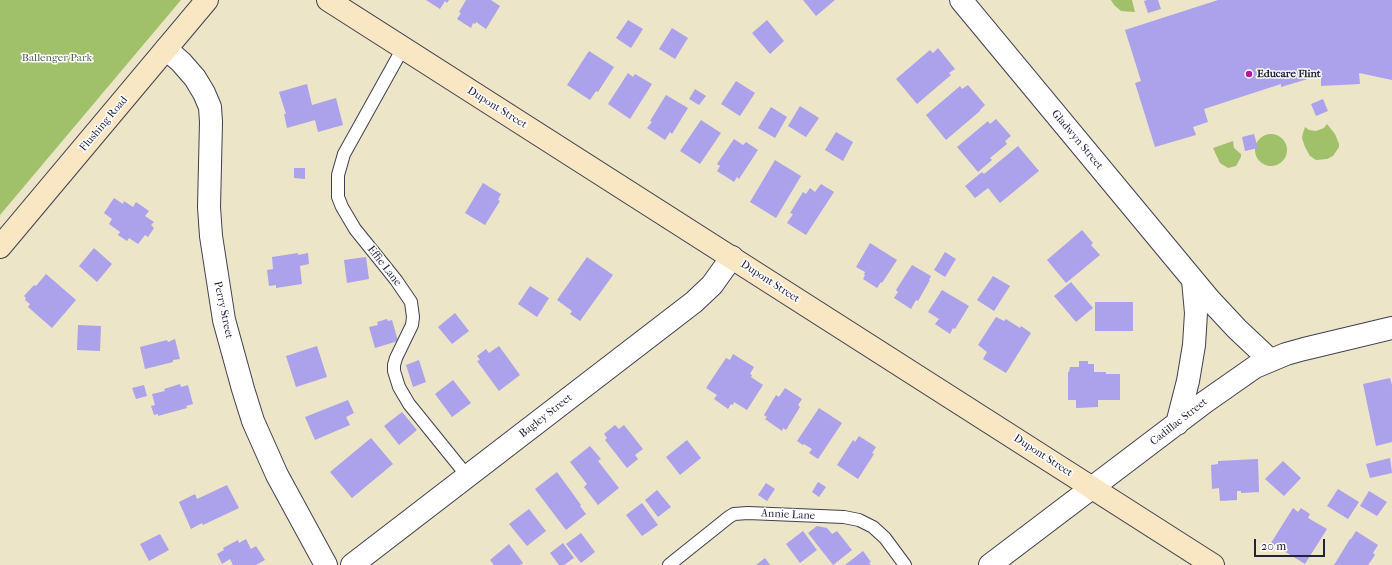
<!DOCTYPE html>
<style>
body{margin:0}
#map{position:relative;width:1392px;height:565px;overflow:hidden;background:#ece5c7;font-family:"IM FELL French Canon",serif}
canvas{display:block}
.scale{position:absolute;left:1254px;top:539px;width:71px;height:18px;box-sizing:border-box;border:2px solid #22223b;border-top:0;padding-left:5px;font-size:12px;line-height:14px;white-space:nowrap;color:#22223b;-webkit-text-stroke:3px #fff;paint-order:stroke}
</style>
<div id="map">
<canvas width="1392" height="565"></canvas>
<div class="scale">20 m</div>
</div>
<script>
const ctx = document.querySelector('canvas').getContext('2d');
ctx.lineJoin = 'round';
function paint(path, color) { ctx.fillStyle = color; ctx.fill(path, 'evenodd'); }
const poly = rows => new Path2D(rows.map(r => 'M' + r).join(''));
function strokePath(path, color, width, dash) { ctx.strokeStyle = color; ctx.lineWidth = width; ctx.lineCap = dash ? 'butt' : 'round'; ctx.setLineDash(dash || []); ctx.stroke(path); }
function drawText(font, color, halo, rows, align = 'center') {
  ctx.font = font + ' "IM FELL French Canon",serif'; ctx.lineWidth = 3; ctx.setLineDash([]); ctx.textBaseline = 'middle'; ctx.strokeStyle = halo; ctx.fillStyle = color; for (const [text, x, y, turn = 0] of rows) {
    ctx.save(); ctx.translate(x, y); ctx.rotate((+turn || 0) * Math.PI / 180); ctx.textAlign = isNaN(turn) ? turn : align; if (halo) ctx.strokeText(text, 0, 0); ctx.fillText(text, 0, 0); ctx.restore();
  }
}
paint(poly([
 [0,0,181,0,0,215],
 [1111,0,1132,0,1135,12,1121,11,1114,5],
 [1327,124,1335,134,1339,144,1339,147,1333,156,1327,159,1316,160,1310,156,1305,147,1302,138,1303,133,1305,127,1309,130,1316,131,1324,128],
 '1255 150a16 16 0 1 1 32 0a16 16 0 1 1-32 0Z',
 [1233,141,1234,148,1241,154,1241,157,1236,166,1228,168,1220,163,1213,148]
]), '#a0c069');
paint(poly([
 [426,0,449,0,447,3,445,1,440,9],
 [466,0,491,0,500,6,486,29,476,22,475,24,473,23,471,28,457,19,461,13,459,12],
 [803,0,835,0,816,16],
 [1147,0,1158,0,1161,9,1148,13,1144,1],
 [1218,0,1392,0,1392,80,1359,73,1360,84,1321,86,1321,75,1281,87,1281,84,1204,109,1208,122,1193,127,1196,135,1155,147,1135,83,1141,81,1125,30],
 [628,20,643,29,631,48,616,38],
 [767,20,784,41,770,54,752,33],
 [672,28,688,38,675,59,659,49],
 [938,48,955,69,949,73,951,75,917,104,896,79,930,50,933,53],
 [589,51,614,67,598,92,596,91,590,100,567,85],
 [628,73,633,77,635,74,652,84,630,119,608,104],
 [736,81,755,93,740,116,721,104],
 [307,84,312,105,336,98,343,125,318,132,315,120,287,128,284,114,286,114,279,92],
 [968,85,985,105,980,110,980,111,946,140,926,115,960,86,962,89],
 [695,89,706,96,699,105,689,99],
 [666,95,688,108,672,134,670,132,665,140,647,128,652,122,650,121],
 [1323,99,1328,111,1316,116,1311,104],
 [800,106,819,118,806,137,788,126],
 [771,107,787,117,775,138,758,128],
 [996,119,1011,136,1005,141,1007,144,990,158,992,160,978,172,957,147,988,121,990,124],
 [701,120,721,133,700,164,680,151],
 [836,132,853,142,843,161,825,150],
 [1254,134,1258,148,1245,151,1242,137],
 [734,139,743,145,746,142,758,150,739,179,737,177,734,182,717,171,720,166,717,164],
 [1018,146,1039,171,1000,203,988,188,975,198,965,186,982,172,984,174],
 [775,160,801,176,776,218,750,202],
 [294,168,305,168,305,179,294,178],
 [483,183,501,194,498,200,500,201,485,225,465,213],
 [821,184,834,192,806,235,787,223,793,214,790,213,803,192,806,194,810,188,815,192],
 [114,198,123,204,124,201,133,207,136,202,149,211,145,216,154,222,151,225,154,228,148,237,145,235,138,244,129,238,127,241,118,235,120,232,109,224,112,219,104,213],
 [1082,230,1093,243,1091,245,1100,255,1066,283,1047,260],
 [870,243,897,260,882,283,881,282,877,288,863,279,865,275,864,274,865,272,856,267],
 [94,248,112,264,97,282,79,266],
 [945,252,956,259,945,277,934,270],
 [298,253,298,255,308,253,309,264,300,266,302,284,276,288,276,285,269,286,267,270,273,269,272,257],
 [366,257,369,279,347,283,344,260],
 [587,257,613,275,580,321,570,314,572,311,557,300],
 [912,265,931,276,929,280,930,280,918,301,916,300,911,309,894,298,898,292,896,290],
 [46,274,76,300,52,328,28,307,30,304,25,300,26,298,24,296,34,285,36,286],
 [993,276,1010,286,994,311,977,300],
 [1071,282,1093,308,1076,322,1054,296],
 [530,286,549,298,537,317,518,304],
 [942,290,969,306,955,329,953,328,950,334,935,324,939,319,928,312],
 [1095,302,1133,302,1133,331,1095,331],
 [455,313,469,331,452,344,438,327],
 [996,317,1004,321,1006,319,1020,328,1021,326,1031,333,1006,373,983,359,987,352,978,345],
 [387,319,388,321,392,320,398,341,375,348,369,327,378,325,377,322],
 [78,325,101,326,100,351,77,350],
 [175,339,180,359,173,360,173,362,145,369,140,347,167,340,168,342],
 [317,346,327,377,296,387,286,356],
 [499,346,520,375,499,391,477,361,480,360,477,356,486,349,489,353],
 [733,354,754,367,750,374,752,375,751,377,763,385,747,410,734,402,733,405,731,404,728,409,714,399,717,395,706,388,726,358,730,360],
 [419,360,426,382,413,387,406,365],
 [1079,361,1088,361,1088,364,1094,364,1094,372,1106,372,1106,374,1120,374,1120,400,1098,400,1098,407,1076,408,1076,400,1068,400,1068,372,1069,372,1070,367,1079,367],
 [1390,378,1392,385,1392,442,1376,446,1363,384],
 [453,380,471,403,452,417,435,394],
 [180,384,181,387,188,385,193,404,186,406,187,408,158,416,158,414,154,415,151,406,155,405,152,394,165,391,164,389],
 [144,385,147,396,136,399,132,388],
 [785,388,802,399,798,405,800,407,786,430,783,428,782,431,765,419,767,417,764,415,776,395,779,397],
 [348,400,354,413,346,417,350,425,315,440,305,417],
 [819,408,842,423,818,459,809,453,812,449,804,444,803,445,797,441],
 [402,412,417,430,399,445,384,426],
 [615,425,619,429,624,425,643,449,635,455,638,459,627,468,605,440,607,438,604,434],
 [859,436,876,447,872,453,874,454,858,479,837,465,853,440,855,442],
 [371,438,393,464,352,498,330,472],
 [687,440,701,458,680,475,666,457],
 [590,446,601,459,598,461,619,488,598,505,584,487,587,484,570,462],
 [1390,458,1392,473,1370,478,1366,464],
 [1258,459,1259,492,1241,493,1241,491,1237,491,1237,500,1220,501,1219,488,1212,489,1211,465,1218,464,1218,461],
 [1283,461,1301,478,1284,496,1265,479],
 [557,472,581,505,580,506,586,514,566,530,535,489],
 [818,482,826,487,819,497,812,492],
 [766,483,775,489,767,501,758,495],
 [227,485,239,508,203,525,202,523,191,529,179,502,195,494,197,499],
 [1338,489,1359,502,1348,519,1327,506],
 [657,490,671,507,658,517,645,500],
 [1369,491,1387,502,1377,516,1360,506],
 [642,503,658,525,642,536,626,515],
 [1293,508,1298,512,1301,508,1310,514,1308,518,1327,529,1305,564,1271,543],
 [529,509,546,531,527,546,509,524],
 [817,526,827,528,832,534,837,531,852,550,833,565,808,533],
 [803,531,817,550,800,563,786,544],
 [1356,531,1378,545,1373,553,1375,555,1368,565,1334,565,1350,539,1351,539],
 [581,533,595,552,581,563,566,544],
 [160,534,169,550,149,561,140,544],
 [246,539,251,549,256,546,265,560,256,565,233,565,230,559,222,564,217,554,224,550,223,548,238,540,239,543],
 [563,543,574,558,564,565,559,565,550,553],
 [509,544,523,563,520,565,494,565,490,560],
 [863,551,871,562,869,563,871,565,845,565],
 [765,558,770,565,756,565]
]), '#aca1eb');
const lane = poly([
 [403,48,344,154,338,175,338,197,342,207,355,229,396,280,411,302,413,317,412,325,396,358,394,365,394,371,399,387,409,404,468,477],
 [669,565,729,517,734,514,748,513,844,517,859,520,873,527,885,538,905,565]
]);
const street = poly([
 [961,0,1209,299,1237,329,1270,360],
 [166,49,181,62,195,78,204,93,210,107,211,122,209,207,211,236,224,320,243,389,253,421,277,475,326,565],
 [1177,424,1188,381,1194,345,1196,313,1193,280],
 [352,565,694,302,712,285,732,257],
 [990,565,1205,402,1255,367,1286,354,1304,349,1392,328]
]);
const secondary = poly([
 [328,0,1213,565],
 [0,247,207,0]
]);
strokePath(lane, '#403f50', 14);
strokePath(street, '#403f50', 24);
strokePath(secondary, '#403f50', 24);
strokePath(lane, '#fff', 12);
strokePath(street, '#fff', 22);
strokePath(secondary, '#f9e7c3', 22);
for (const [x, y, r, color] of [
 [1249,74,4,"#b5179e"]
]) { const dot = new Path2D(); dot.arc(x, y, r, 0, 2 * Math.PI); ctx.fillStyle = color; ctx.fill(dot); strokePath(dot, '#fff', 1.5); }
drawText('11px', '#54614d', '#fff', [
 ["Ballenger Park",57,58]
]);
drawText('bold 11px', '#22223b', '#fff', [
 ["Educare Flint",1257,74]
], 'left');
drawText('11px', '#22223b', '#fff', [
 ["Dupont Street",497,108,32],
 ["Flushing Road",104,124,-50],
 ["Gladwyn Street",1077,140,50],
 ["Effie Lane",384,266,52],
 ["Dupont Street",770,282,33],
 ["Perry Street",223,310,78],
 ["Bagley Street",546,416,-38],
 ["Cadillac Street",1179,422,-38],
 ["Dupont Street",1043,456,33],
 ["Annie Lane",788,515,3]
]);
</script>
